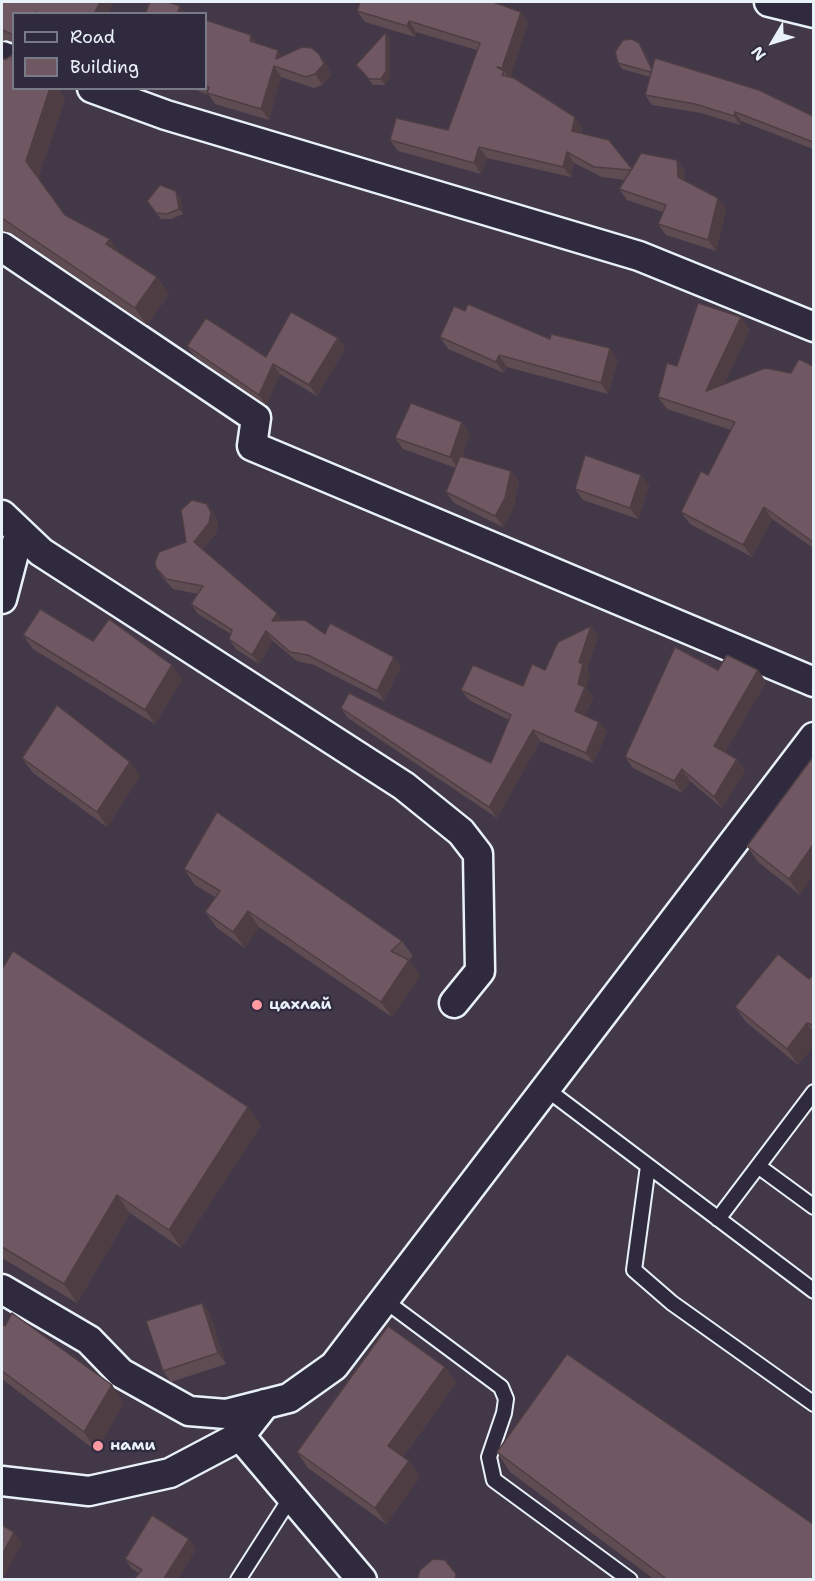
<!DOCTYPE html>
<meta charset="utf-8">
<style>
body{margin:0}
#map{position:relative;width:815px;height:1581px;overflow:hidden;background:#423848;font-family:"Shantell Sans",sans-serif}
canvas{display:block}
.frame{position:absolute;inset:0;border:3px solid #e8f1f8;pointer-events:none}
.legend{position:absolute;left:12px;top:12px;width:195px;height:78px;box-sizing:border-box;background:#2f2a3d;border:2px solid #797a88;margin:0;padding:8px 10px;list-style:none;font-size:18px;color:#e8f1f8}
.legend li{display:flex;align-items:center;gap:12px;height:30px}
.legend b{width:30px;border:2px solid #797a88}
.north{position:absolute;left:743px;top:12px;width:60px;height:60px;-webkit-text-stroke:4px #2f2a3d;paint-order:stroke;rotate:232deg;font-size:16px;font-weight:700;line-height:24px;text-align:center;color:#e8f1f8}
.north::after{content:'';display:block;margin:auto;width:21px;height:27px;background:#e8f1f8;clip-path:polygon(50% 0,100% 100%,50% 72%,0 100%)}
</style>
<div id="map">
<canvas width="815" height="1581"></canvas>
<div class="frame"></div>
<ul class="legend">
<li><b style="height:8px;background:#2f2a3d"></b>Road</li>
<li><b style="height:16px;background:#6f5861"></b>Building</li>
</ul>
<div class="north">N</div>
</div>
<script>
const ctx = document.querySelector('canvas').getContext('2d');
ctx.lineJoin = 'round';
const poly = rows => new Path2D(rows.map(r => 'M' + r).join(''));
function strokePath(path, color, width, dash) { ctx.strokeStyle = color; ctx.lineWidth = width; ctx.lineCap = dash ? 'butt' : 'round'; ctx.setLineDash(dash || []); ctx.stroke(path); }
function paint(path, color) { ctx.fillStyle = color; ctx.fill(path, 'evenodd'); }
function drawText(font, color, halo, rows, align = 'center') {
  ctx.font = font + ' "Shantell Sans",sans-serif'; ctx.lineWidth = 4.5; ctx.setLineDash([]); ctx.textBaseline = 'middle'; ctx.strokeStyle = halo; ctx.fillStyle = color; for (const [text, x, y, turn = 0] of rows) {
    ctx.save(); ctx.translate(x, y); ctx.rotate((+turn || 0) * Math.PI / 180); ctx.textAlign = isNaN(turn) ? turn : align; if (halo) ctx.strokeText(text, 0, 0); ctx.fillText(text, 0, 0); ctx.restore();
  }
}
const service = poly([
 [545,1088,814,1291],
 [648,1166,634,1270,672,1303,814,1404],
 [758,1166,814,1207],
 [718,1219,814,1092],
 [384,1300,501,1387,506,1399,504,1413,489,1457,494,1480,630,1580],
 [238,1580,291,1497]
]);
const minor = poly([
 [769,2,814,13],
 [2,56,14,60],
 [92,88,166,115,639,256,814,327],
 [2,247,256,418,252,446,814,682],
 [2,515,41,552,404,786,461,832,478,854,480,971,454,1003],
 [2,599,19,534],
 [2,1289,89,1340,121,1373,189,1411,226,1414,289,1398,334,1366,814,737],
 [240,1436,362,1580],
 [2,1481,89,1491,170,1473,240,1436,265,1404]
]);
strokePath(service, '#e8f1f8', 18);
strokePath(minor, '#e8f1f8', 33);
strokePath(service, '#2f2a3d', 14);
strokePath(minor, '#2f2a3d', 28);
paint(poly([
 [2,2,108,14,14,14,14,42,7,40,2,41],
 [357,11,521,12,528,23,510,77,575,117,582,128,581,133,632,169,677,160,685,171,685,181,718,198,726,209,716,251,666,235,658,224,663,212,627,200,619,189,625,180,602,177,574,163,571,177,487,158,481,174,398,151,390,140,448,130,477,50,416,32,415,37,365,22],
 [206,20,257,43,283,56,319,54,327,65,331,75,322,85,314,88,281,77,269,120,215,104,209,95,190,88,206,88],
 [390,38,390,77,385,85,373,85,356,65],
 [639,43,643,48,652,68,813,116,813,149,741,121,740,125,701,113,652,105,645,95,650,77,622,69,618,63],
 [2,59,14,88,65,99,38,178,65,215,119,252,157,277,169,294,147,325,11,233,2,231],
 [180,197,183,214,171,219,161,219,147,201],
 [465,311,550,339,618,360,608,394,507,367,504,373,448,349,440,337],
 [750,329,724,384,791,373,813,366,813,548,772,519,752,557,690,524,681,512,708,475,731,430,667,409,658,397,677,366],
 [338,338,345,349,317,396,280,374,266,405,195,357,187,346,266,357],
 [470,433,462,457,511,471,519,482,513,509,503,527,454,503,446,492,456,468,403,449,395,438],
 [641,475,649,486,638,519,583,500,575,489],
 [207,504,214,514,218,523,216,533,203,549,283,621,394,657,401,666,384,701,314,665,297,661,273,641,259,664,236,649,229,639,231,634,198,614,191,604,198,594,173,589,163,578,156,568,186,542],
 [591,626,598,636,587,669,590,674,586,688,593,697,585,716,599,722,607,732,593,763,540,741,497,818,348,718,341,708,491,763,509,720,469,700,461,690,523,686,545,670],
 [23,635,93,641,172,665,182,680,155,724,33,649],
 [718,670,758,670,766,682,725,752,737,759,745,770,722,808,690,781,682,793,633,768,625,757],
 [813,757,800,895,758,862,747,846],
 [22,758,140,776,107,827,33,773],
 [184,869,402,941,413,956,409,960,420,976,392,1017,259,927,245,948,217,928,205,912,215,897,195,885],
 [2,969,248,1107,261,1125,181,1248,130,1213,77,1303,2,1258],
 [813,974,813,1046,798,1065,746,1022,735,1007,809,979],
 [202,1303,210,1314,226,1364,171,1382,163,1371],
 [2,1324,112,1385,124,1403,96,1451,2,1379],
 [445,1367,456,1383,403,1457,409,1461,420,1477,386,1524,308,1468,297,1452],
 [497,1452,813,1580,655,1580,510,1472],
 [189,1539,196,1549,177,1580,133,1580,139,1573,132,1569,125,1559]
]), '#5f4c53');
paint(poly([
 [100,2,114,2,108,14,94,14],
 [180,6,186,14,179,14,178,12],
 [521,12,528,23,510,79,502,68],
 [409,21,416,32,415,37,407,26],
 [386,32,390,38,390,77,385,85,381,79],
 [251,35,259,46,250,41],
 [639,43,643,48,657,79,653,73],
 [278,50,286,61,283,70,276,59],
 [319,54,327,65,331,75,322,85,315,74],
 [274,66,281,77,269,120,261,109],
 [50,88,58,88,65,99,38,178,26,161],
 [735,112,741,121,740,125,734,116],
 [575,117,582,128,579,142,572,131],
 [479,147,487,158,481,174,474,163],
 [567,152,574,163,571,177,563,167],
 [677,160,685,171,685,188,678,177],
 [176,191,180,197,183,214,179,209],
 [718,198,726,209,716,251,708,240],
 [110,239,122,256,106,244],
 [157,277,169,294,147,325,135,308],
 [741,317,750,329,715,403,706,391],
 [338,338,345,349,317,396,309,385],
 [610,348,618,360,608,394,601,383],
 [499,355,507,367,504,373,496,362],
 [273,364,280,374,266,405,259,395],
 [462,422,470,433,458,469,450,457],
 [511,471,519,482,513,509,503,527,495,516],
 [641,475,649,486,638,519,630,508],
 [207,504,214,514,218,523,216,533,201,551,194,542],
 [764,507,772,519,752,557,743,545],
 [277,613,284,623,272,621],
 [591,626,598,636,587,669,590,674,586,688,593,697,583,722,575,711,579,662],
 [266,631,273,641,259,664,252,655],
 [394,657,401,666,384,701,377,691],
 [172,665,182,680,155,724,145,710],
 [758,670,766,682,722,757,714,746],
 [599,722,607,732,593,763,586,753],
 [533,730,540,741,497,818,489,807],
 [737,759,745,770,722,808,714,797],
 [130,762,140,776,107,827,97,812],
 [682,769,690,781,682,793,674,781],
 [813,845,813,876,800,895,789,879],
 [248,911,259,927,245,948,233,932],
 [409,960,420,976,392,1017,381,1002],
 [807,1023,813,1032,813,1046,798,1065,787,1049],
 [248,1107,261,1125,181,1248,169,1230],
 [117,1195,130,1213,77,1303,64,1284],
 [202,1303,210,1314,226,1364,218,1353],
 [445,1367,456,1383,399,1462,388,1446],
 [112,1385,124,1403,96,1451,84,1432],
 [409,1461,420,1477,386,1524,375,1508],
 [14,1532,22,1544,2,1580,2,1555],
 [189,1539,196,1549,177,1580,163,1580]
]), '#4e3e44');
const building = poly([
 [2,2,100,2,94,14,39,14,36,12,35,14,14,14,14,35,2,30,2,2],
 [150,2,168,2,180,6,178,12,183,14,145,14,150,2],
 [360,2,493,2,521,12,502,68,497,67,504,71,502,75,514,78,575,117,572,131,609,140,632,169,641,153,677,160,678,177,718,198,708,240,658,224,666,205,619,189,631,170,594,167,567,152,563,167,479,147,474,163,390,140,396,118,448,130,480,43,409,21,407,26,357,11,360,2],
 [206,20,251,35,250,41,278,50,276,59,302,47,312,48,319,54,324,64,315,74,306,77,274,66,261,109,207,93,209,87,206,86,206,20],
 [386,32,386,71,381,79,369,79,356,65,386,32],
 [632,39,639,43,652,70,651,72,618,63,615,52,623,40,632,39],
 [14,54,12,60,14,60,14,88,50,88,26,161,65,215,110,239,106,244,157,277,135,308,2,218,2,59,6,59,14,54],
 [655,58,759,90,813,116,813,142,735,112,734,116,695,104,645,95,655,58],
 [160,185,176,191,179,209,167,214,156,213,147,201,160,185],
 [698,303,741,317,706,391,765,368,791,373,799,359,813,366,813,542,764,507,743,545,681,512,701,471,708,475,735,422,658,397,667,363,677,366,698,303],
 [468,304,550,339,551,334,610,348,601,383,499,355,496,362,440,337,454,306,465,311,468,304],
 [291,312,338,338,309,385,273,364,259,395,187,346,206,318,266,357,291,312],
 [411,403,462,422,450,457,395,438,411,403],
 [585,455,641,475,630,508,575,489,585,455],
 [460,456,511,471,505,498,495,516,446,492,460,456],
 [192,500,207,504,211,513,209,523,194,542,277,613,272,621,305,620,325,634,330,623,394,657,377,691,308,655,290,652,266,631,252,655,229,639,232,630,191,604,203,586,166,579,156,568,155,562,159,552,186,542,181,510,192,500],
 [40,609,93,641,109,619,172,665,145,710,23,635,40,609],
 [591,626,579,662,583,664,578,684,585,687,575,711,599,722,586,753,533,730,489,807,341,708,349,693,491,763,511,715,461,690,473,665,523,686,532,664,545,670,558,642,591,626],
 [675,647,718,670,727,655,758,670,714,746,737,759,714,797,682,769,674,781,625,757,675,647],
 [57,705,130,762,97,812,22,758,57,705],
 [813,757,813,845,789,879,747,846,813,757],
 [217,812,402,941,391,951,409,960,381,1002,248,911,233,932,205,912,220,891,184,869,217,812],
 [13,951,248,1107,169,1230,117,1195,64,1284,2,1247,2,969,13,951],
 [778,954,809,979,813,974,813,1025,807,1023,787,1049,735,1007,778,954],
 [202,1303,218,1353,163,1371,146,1321,202,1303],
 [12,1313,112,1385,84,1432,2,1371,2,1324,5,1326,12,1313],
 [388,1326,445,1367,388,1446,409,1461,375,1508,297,1452,388,1326],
 [567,1354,813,1524,813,1580,668,1580,497,1452,567,1354],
 [152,1515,189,1539,163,1580,133,1580,142,1570,125,1559,152,1515],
 [2,1525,14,1532,2,1555,2,1525],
 [433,1559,445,1560,456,1574,455,1580,419,1580,418,1576,420,1570,433,1559]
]);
paint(building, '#6f5861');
strokePath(building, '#4e3e44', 1.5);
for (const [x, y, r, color] of [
 [257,1005,6,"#ff9aa2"],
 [98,1446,6,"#ff9aa2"]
]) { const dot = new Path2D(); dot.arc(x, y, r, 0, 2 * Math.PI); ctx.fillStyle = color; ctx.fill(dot); strokePath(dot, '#2f2a3d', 2); }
drawText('bold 16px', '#e8f1f8', '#2f2a3d', [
 ["цахлай",269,1005],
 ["нами",110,1446]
], 'left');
</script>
